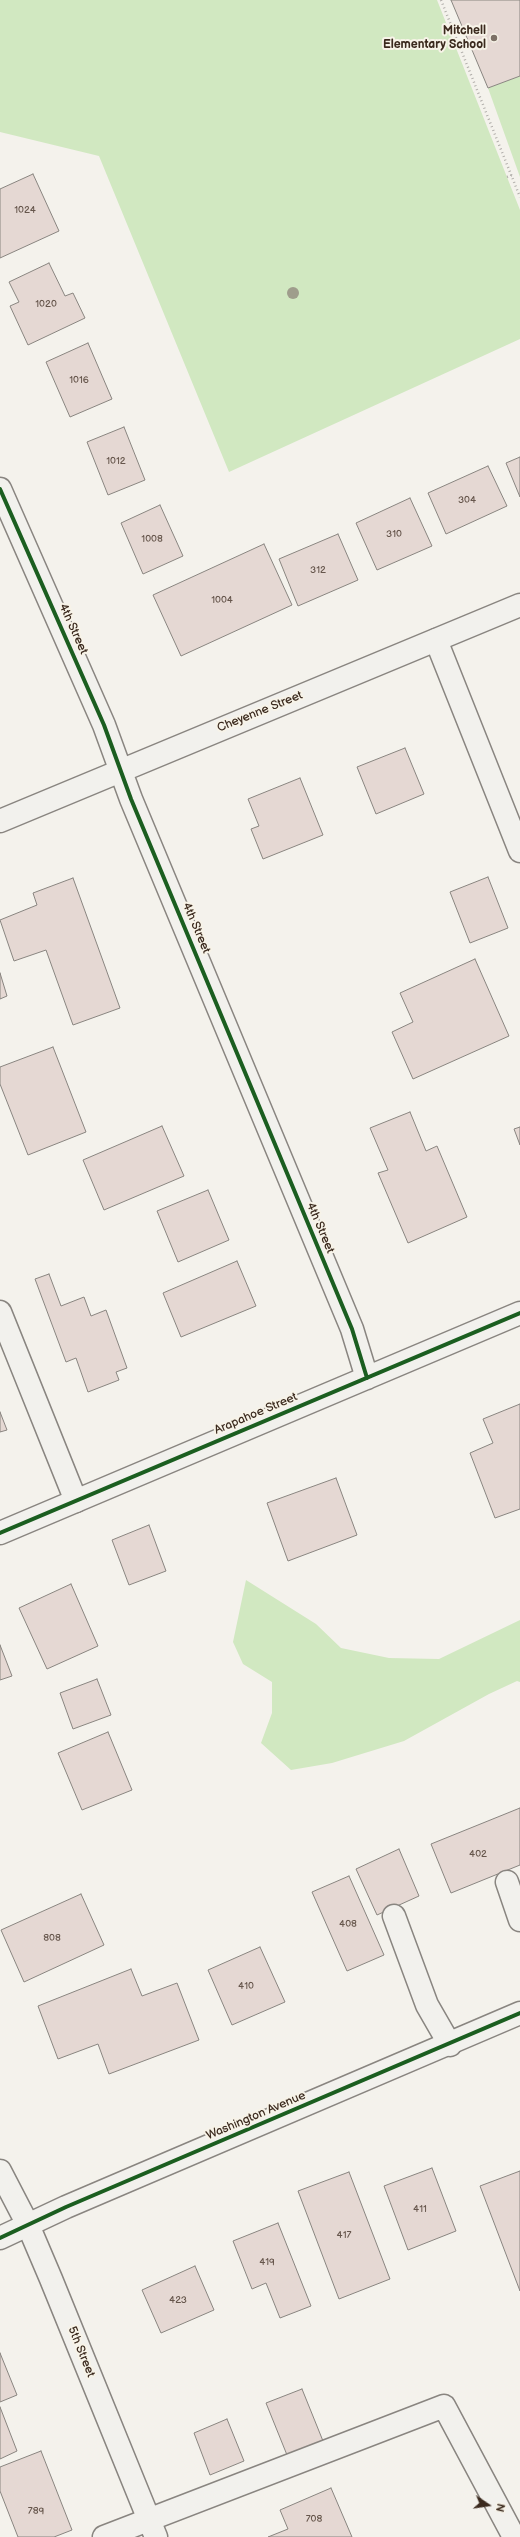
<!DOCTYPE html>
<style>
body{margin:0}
#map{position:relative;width:520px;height:2537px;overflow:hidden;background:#f4f2ec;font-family:"Balsamiq Sans",sans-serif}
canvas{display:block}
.north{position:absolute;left:468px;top:2485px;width:40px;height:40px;-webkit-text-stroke:3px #f7f3e8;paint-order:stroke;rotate:103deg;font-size:11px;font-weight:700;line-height:16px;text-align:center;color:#3b2a1e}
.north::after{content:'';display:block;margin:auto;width:14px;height:18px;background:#3b2a1e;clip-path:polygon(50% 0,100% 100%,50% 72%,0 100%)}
</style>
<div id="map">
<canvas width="520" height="2537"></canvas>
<div class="north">N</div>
</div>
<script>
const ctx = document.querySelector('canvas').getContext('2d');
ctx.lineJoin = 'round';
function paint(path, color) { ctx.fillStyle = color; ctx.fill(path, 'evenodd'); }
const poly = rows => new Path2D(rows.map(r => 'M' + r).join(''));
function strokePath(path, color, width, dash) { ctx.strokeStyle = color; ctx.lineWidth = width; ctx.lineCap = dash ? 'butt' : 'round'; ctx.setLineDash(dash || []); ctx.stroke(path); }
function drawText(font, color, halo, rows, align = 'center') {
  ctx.font = font + ' "Balsamiq Sans",sans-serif'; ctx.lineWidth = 4; ctx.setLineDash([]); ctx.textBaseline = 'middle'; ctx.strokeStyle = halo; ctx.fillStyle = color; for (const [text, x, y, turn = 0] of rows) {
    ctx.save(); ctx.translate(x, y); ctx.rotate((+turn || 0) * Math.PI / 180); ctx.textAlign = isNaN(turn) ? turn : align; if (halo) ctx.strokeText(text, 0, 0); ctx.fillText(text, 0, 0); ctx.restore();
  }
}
paint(poly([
 [0,0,437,0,520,210,520,339,229,472,99,156,0,132],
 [520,76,520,177,488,88],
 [246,1580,316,1624,341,1648,389,1658,439,1659,520,1620,520,1682,517,1681,489,1694,404,1741,332,1763,291,1770,261,1743,272,1713,272,1682,243,1664,233,1642]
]), '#d1e8c1');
const building = poly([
 [451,0,520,0,520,76,488,88,451,0],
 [33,174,59,231,0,258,0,189,33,174],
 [49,263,65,296,73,293,85,318,28,345,10,306,19,302,9,282,49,263],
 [88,343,112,399,70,417,46,362,88,343],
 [124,427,145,480,108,495,87,442,124,427],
 [520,457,520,497,506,463,520,457],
 [488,466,507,506,446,534,428,493,488,466],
 [410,498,432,546,377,570,356,523,410,498],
 [160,505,183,556,143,574,121,523,160,505],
 [338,534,358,580,298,606,279,559,338,534],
 [264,544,292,605,181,656,153,595,264,544],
 [405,748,424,794,376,814,357,767,405,748],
 [300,778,323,835,263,859,251,829,259,826,248,799,300,778],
 [488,877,508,928,470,943,450,892,488,877],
 [73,878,120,1008,73,1025,46,950,14,961,0,920,37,905,33,893,73,878],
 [475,959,509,1036,413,1079,392,1032,413,1022,400,993,475,959],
 [0,973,7,996,0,999,0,973],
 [53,1047,86,1132,28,1155,0,1084,0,1067,53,1047],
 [410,1112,426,1151,437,1146,467,1217,408,1243,378,1173,388,1170,370,1128,410,1112],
 [162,1126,184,1176,104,1210,83,1160,162,1126],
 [520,1127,520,1145,514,1129,520,1127],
 [208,1190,229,1240,178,1262,157,1211,208,1190],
 [237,1261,256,1306,181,1337,163,1293,237,1261],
 [49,1274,61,1306,84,1297,91,1316,106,1310,127,1368,116,1372,119,1380,88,1392,76,1358,66,1362,35,1279,49,1274],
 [520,1404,520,1509,495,1518,470,1453,493,1443,483,1419,520,1404],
 [0,1412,7,1430,0,1432,0,1412],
 [336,1478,357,1535,288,1561,267,1503,336,1478],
 [149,1525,166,1571,129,1585,112,1540,149,1525],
 [71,1584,98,1646,47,1669,19,1608,71,1584],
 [0,1645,12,1676,0,1680,0,1645],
 [97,1679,111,1715,73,1729,60,1693,97,1679],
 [108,1732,132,1790,82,1810,58,1753,108,1732],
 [520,1808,520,1865,451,1893,431,1844,520,1808],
 [399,1849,419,1896,377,1915,356,1869,399,1849],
 [349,1876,384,1955,347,1971,312,1892,349,1876],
 [81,1894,104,1945,24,1982,1,1930,81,1894],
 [260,1947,285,2002,232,2025,208,1970,260,1947],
 [131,1969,142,1996,177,1983,199,2040,109,2074,98,2044,58,2059,38,2006,131,1969],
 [432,2168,456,2231,408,2250,384,2186,432,2168],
 [520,2171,520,2291,480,2186,520,2171],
 [349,2172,390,2279,339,2299,298,2191,349,2172],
 [278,2223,311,2306,280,2318,266,2283,252,2289,233,2241,278,2223],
 [195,2266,214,2310,161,2333,142,2290,195,2266],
 [0,2353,17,2395,0,2402,0,2353],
 [302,2389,323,2441,287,2455,266,2403,302,2389],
 [0,2407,17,2451,0,2459,0,2407],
 [227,2419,244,2461,210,2475,194,2433,227,2419],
 [41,2451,72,2530,54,2537,18,2537,0,2491,0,2467,41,2451],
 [331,2488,352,2537,268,2537,288,2529,280,2510,331,2488]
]);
paint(building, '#e5d8d3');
strokePath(building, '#898580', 1);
const lane = poly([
 [436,640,520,851],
 [0,1312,76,1501],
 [507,1882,520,1920],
 [394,1916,427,2005,450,2045],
 [104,2537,444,2406,514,2537]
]);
const street = poly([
 [0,489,104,725,131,799,352,1329,367,1378],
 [0,821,520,605],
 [0,1533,520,1313],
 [0,2171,28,2225,51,2279,156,2537]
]);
const secondary = poly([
 [0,2238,66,2207,520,2013]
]);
strokePath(lane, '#898580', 25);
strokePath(street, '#898580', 25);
strokePath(secondary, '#898580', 25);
strokePath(poly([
 [441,0,520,197],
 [507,177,512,175]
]), '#b1aeaa', 2.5, [1, 3]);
strokePath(lane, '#f2f1ed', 22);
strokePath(street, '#f2f1ed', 22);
strokePath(secondary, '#f2f1ed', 22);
strokePath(poly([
 [0,489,104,725,131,799,352,1329,367,1378],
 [0,1533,520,1313],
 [0,2238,66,2207,520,2013]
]), '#1b5e20', 4);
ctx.fillStyle = '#9f9d8c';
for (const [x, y] of [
 [293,293]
]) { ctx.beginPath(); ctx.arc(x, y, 6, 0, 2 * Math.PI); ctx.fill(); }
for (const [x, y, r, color] of [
 [494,38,4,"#7c7066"]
]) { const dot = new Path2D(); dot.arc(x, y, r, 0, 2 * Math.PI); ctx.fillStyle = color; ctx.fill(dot); strokePath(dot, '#f7f3e8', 1.5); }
drawText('10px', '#66564c', null, [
 ["1024",25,210],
 ["1020",46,304],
 ["1016",79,380],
 ["1012",116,461],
 ["304",467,500],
 ["310",394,534],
 ["1008",152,539],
 ["312",318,570],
 ["1004",222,600],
 ["402",478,1854],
 ["408",348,1924],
 ["808",52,1938],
 ["410",246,1986],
 ["411",420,2209],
 ["417",344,2235],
 ["419",267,2262],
 ["423",178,2300],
 ["789",36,2511],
 ["708",314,2519]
]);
drawText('bold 12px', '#3b2a1e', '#f7f3e8', [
 ["Mitchell",486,31],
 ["Elementary School",486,45]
], 'right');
drawText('12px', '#3b2a1e', '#f7f3e8', [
 ["4th Street",73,629,66],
 ["Cheyenne Street",260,712,-22],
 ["4th Street",196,928,67],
 ["4th Street",320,1228,67],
 ["Arapahoe Street",256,1414,-23],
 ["Washington Avenue",256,2116,-23],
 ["5th Street",81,2352,68]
]);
</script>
